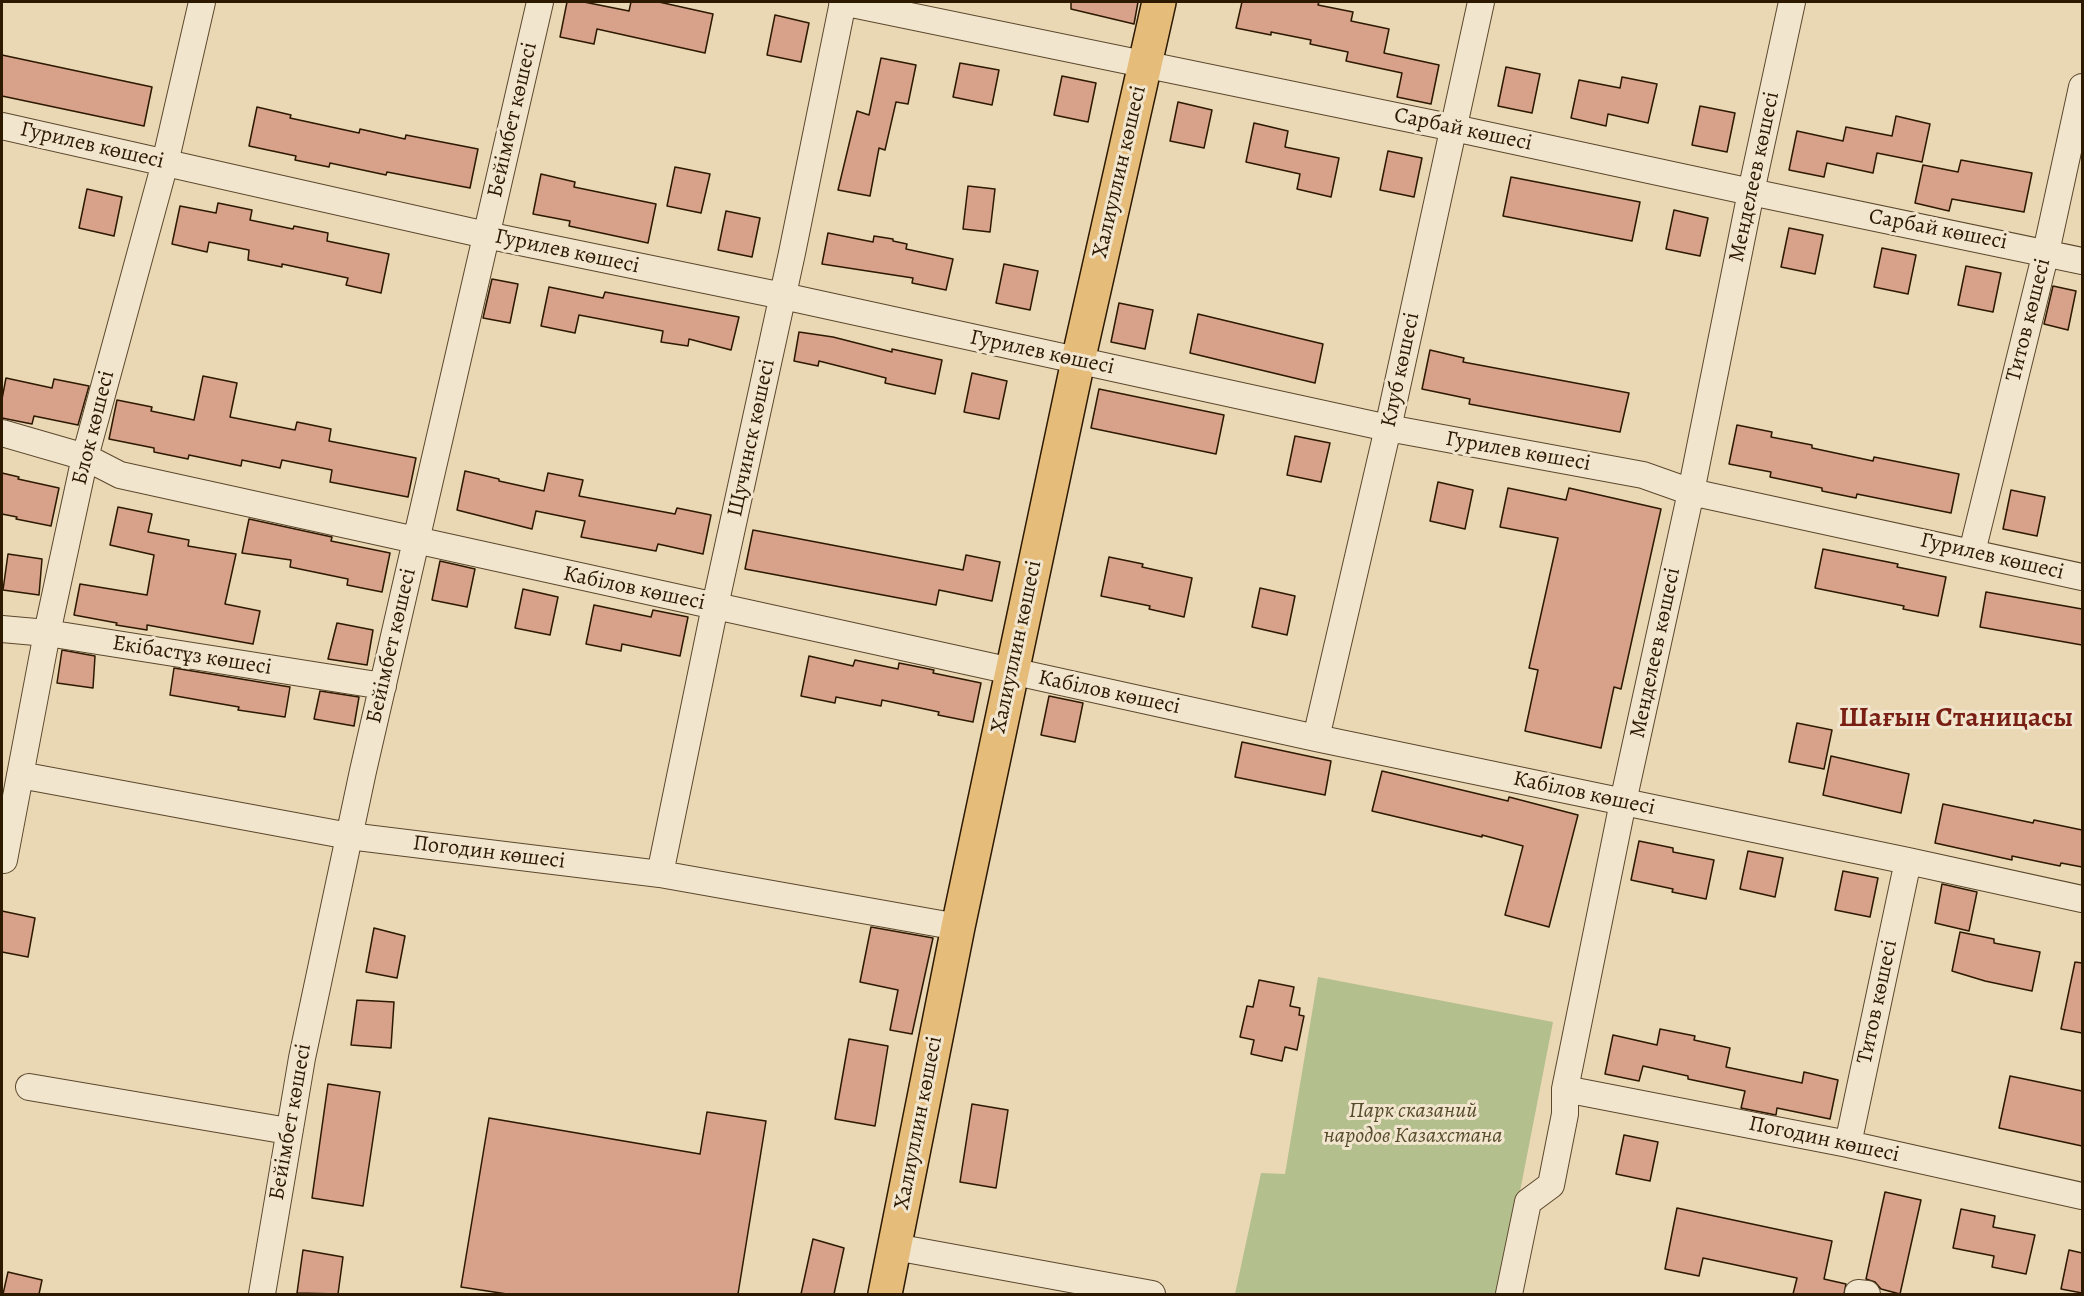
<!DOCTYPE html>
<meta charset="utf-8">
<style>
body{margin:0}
#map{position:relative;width:2084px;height:1296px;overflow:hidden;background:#ead7b3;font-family:Alegreya,serif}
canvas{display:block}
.frame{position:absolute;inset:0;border:3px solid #2c1900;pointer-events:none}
</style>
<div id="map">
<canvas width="2084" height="1296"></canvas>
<div class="frame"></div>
</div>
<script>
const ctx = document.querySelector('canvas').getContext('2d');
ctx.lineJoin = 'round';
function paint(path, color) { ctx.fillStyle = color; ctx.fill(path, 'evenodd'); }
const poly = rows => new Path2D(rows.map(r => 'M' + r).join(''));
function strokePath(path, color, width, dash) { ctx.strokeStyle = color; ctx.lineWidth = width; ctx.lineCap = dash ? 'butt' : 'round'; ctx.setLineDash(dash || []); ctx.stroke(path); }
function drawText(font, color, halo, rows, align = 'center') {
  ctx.font = font + ' Alegreya,serif'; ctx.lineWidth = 6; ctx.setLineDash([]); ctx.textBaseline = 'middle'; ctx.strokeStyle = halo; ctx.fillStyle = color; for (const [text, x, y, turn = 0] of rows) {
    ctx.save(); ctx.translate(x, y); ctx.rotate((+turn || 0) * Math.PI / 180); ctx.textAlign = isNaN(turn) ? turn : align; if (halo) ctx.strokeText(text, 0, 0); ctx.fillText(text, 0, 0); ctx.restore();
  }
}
paint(poly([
 [1318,977,1553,1022,1500,1294,1235,1294,1261,1173,1285,1174]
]), '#b4bf8e');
const building = poly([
 [567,2,584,2,629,11,631,2,659,2,713,14,705,53,597,29,594,44,560,37,567,2],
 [1071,2,1138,2,1134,24,1071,9,1071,2],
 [1242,2,1319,2,1318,5,1353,12,1351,21,1389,29,1384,53,1439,65,1431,104,1397,97,1402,73,1346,61,1348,52,1310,44,1311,40,1271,32,1271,35,1236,28,1242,2],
 [775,15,809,23,801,62,767,55,775,15],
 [2,55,152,87,144,126,2,96,2,55],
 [881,58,916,65,908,104,896,102,885,150,879,148,870,196,838,190,857,111,869,115,881,58],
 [960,63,999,70,992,105,953,97,960,63],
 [1506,67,1540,74,1532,113,1498,106,1506,67],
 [1062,76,1096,83,1088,122,1054,115,1062,76],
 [1622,77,1657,84,1648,123,1608,114,1606,126,1571,118,1579,80,1620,88,1622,77],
 [1178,102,1212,110,1204,148,1170,141,1178,102],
 [1700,106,1735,113,1727,152,1692,145,1700,106],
 [257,107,291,115,290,118,359,133,360,129,405,139,406,135,478,149,470,188,387,172,386,175,330,163,329,167,295,160,296,156,249,146,257,107],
 [1896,116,1930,124,1922,162,1877,153,1873,173,1827,163,1824,177,1789,170,1797,131,1843,141,1846,127,1892,136,1896,116],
 [1254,123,1288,131,1285,147,1339,158,1331,197,1297,189,1300,174,1246,162,1254,123],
 [1388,151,1422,158,1414,197,1380,190,1388,151],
 [1961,160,2032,173,2024,212,1952,199,1949,211,1915,203,1923,165,1958,172,1961,160],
 [675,167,710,174,701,213,667,206,675,167],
 [541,174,575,182,574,187,656,204,648,243,569,226,570,221,533,214,541,174],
 [1511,177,1640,202,1632,241,1503,216,1511,177],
 [968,186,995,189,990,232,963,229,968,186],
 [87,189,122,197,114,236,79,228,87,189],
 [218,203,252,210,250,220,293,229,294,226,328,233,327,241,389,254,381,293,346,285,348,278,282,264,282,267,248,260,249,250,209,242,207,252,172,244,180,206,216,213,218,203],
 [1674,210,1708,218,1700,256,1666,249,1674,210],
 [726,211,760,218,752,257,718,250,726,211],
 [1789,228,1823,235,1815,274,1781,267,1789,228],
 [828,233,873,242,874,236,893,239,893,241,907,244,906,249,953,259,946,290,912,283,913,278,822,264,828,233],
 [1882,248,1916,255,1908,294,1874,287,1882,248],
 [1004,264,1038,271,1030,310,996,303,1004,264],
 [1966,266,2001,273,1993,312,1958,305,1966,266],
 [492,279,518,284,510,323,483,318,492,279],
 [2053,286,2076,291,2068,330,2044,324,2053,286],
 [549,287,603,298,605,292,739,317,731,350,689,339,688,346,661,342,663,331,579,315,575,333,541,326,549,287],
 [1119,303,1153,310,1145,349,1111,342,1119,303],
 [1198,314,1323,344,1315,383,1190,353,1198,314],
 [799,332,833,337,892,352,892,349,942,360,935,394,885,383,886,378,819,361,818,366,794,361,799,332],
 [1430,350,1464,358,1463,362,1629,393,1620,432,1469,404,1470,399,1422,389,1430,350],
 [972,373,1007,381,999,419,964,412,972,373],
 [203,376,237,383,230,417,295,430,297,422,331,429,329,441,416,458,408,497,330,482,332,470,282,460,280,468,242,460,241,466,189,455,188,459,154,452,154,448,109,439,117,400,152,407,151,411,194,420,203,376],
 [6,378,52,388,54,379,89,386,78,425,34,416,32,424,2,418,2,399,6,378],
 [1099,389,1224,415,1216,454,1091,428,1099,389],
 [1737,425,1772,432,1771,437,1812,445,1812,448,1873,461,1874,457,1959,474,1951,513,1857,494,1856,498,1822,491,1822,488,1770,477,1771,472,1729,464,1737,425],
 [1295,436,1330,443,1321,482,1287,475,1295,436],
 [465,471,499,479,499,481,544,491,548,473,583,480,579,496,675,514,677,508,711,515,703,554,658,544,656,551,581,537,585,521,536,511,532,529,457,510,465,471],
 [2,473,19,477,18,479,59,488,51,526,16,519,17,517,2,514,2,473],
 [1438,482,1473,490,1465,529,1430,521,1438,482],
 [1508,488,1566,500,1569,488,1661,509,1621,689,1614,687,1601,748,1525,731,1538,670,1529,668,1558,538,1500,527,1508,488],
 [2011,490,2045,497,2037,536,2003,529,2011,490],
 [118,507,152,514,148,532,189,540,188,546,236,554,225,604,260,611,253,644,147,625,147,630,116,625,117,623,74,615,80,584,147,595,154,555,110,545,118,507],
 [249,519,332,537,331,541,390,553,382,592,347,585,348,579,290,567,291,560,242,553,249,519],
 [753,530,963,570,966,555,1000,562,992,601,939,590,936,605,745,569,753,530],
 [1823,549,1898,564,1897,567,1946,577,1938,616,1903,609,1904,606,1815,588,1823,549],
 [8,554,42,559,39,595,3,590,8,554],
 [1109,557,1143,564,1142,567,1192,578,1184,617,1149,609,1150,606,1101,596,1109,557],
 [440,561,475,569,467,607,432,600,440,561],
 [1260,588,1295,596,1287,635,1252,627,1260,588],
 [523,589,558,597,550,635,515,628,523,589],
 [1986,592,2082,609,2082,645,1980,627,1986,592],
 [594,605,651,617,653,610,688,617,680,656,622,644,621,651,586,644,594,605],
 [337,623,373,630,367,665,328,659,337,623],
 [62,650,95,656,93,688,57,683,62,650],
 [809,656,853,666,855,660,898,669,899,663,934,670,933,673,981,683,973,722,938,715,939,712,882,700,881,706,836,697,835,703,801,696,809,656],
 [174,668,290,687,285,717,238,710,239,707,170,695,174,668],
 [320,691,359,697,354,726,314,719,320,691],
 [1049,696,1083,703,1075,742,1041,735,1049,696],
 [1797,723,1832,730,1824,769,1789,762,1797,723],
 [1242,742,1331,761,1325,795,1235,777,1242,742],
 [1831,756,1909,774,1901,813,1823,795,1831,756],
 [1382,771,1508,801,1509,797,1578,815,1549,927,1505,915,1523,846,1482,835,1482,837,1372,811,1382,771],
 [1943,804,2033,823,2034,820,2082,830,2082,867,2061,863,2060,866,2012,856,2012,860,1935,843,1943,804],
 [1639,841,1673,848,1673,852,1714,860,1706,899,1672,892,1673,889,1631,880,1639,841],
 [1748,851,1783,858,1775,897,1740,889,1748,851],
 [1843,871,1878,878,1870,917,1835,910,1843,871],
 [1942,884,1977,892,1969,931,1935,923,1942,884],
 [2,911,35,918,28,957,2,952,2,911],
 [871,927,933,938,912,1034,890,1030,898,990,860,982,871,927],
 [374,928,405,936,397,978,366,972,374,928],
 [1960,932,1994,939,1994,943,2040,952,2032,991,1985,981,1952,971,1960,932],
 [2075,962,2082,963,2082,1033,2061,1029,2075,962],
 [1259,980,1294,987,1290,1006,1300,1008,1299,1015,1304,1016,1297,1050,1285,1047,1282,1061,1251,1054,1254,1040,1240,1037,1247,1006,1253,1007,1259,980],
 [357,1000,394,1002,391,1048,351,1045,357,1000],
 [1660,1029,1695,1036,1694,1040,1730,1048,1726,1067,1802,1083,1804,1072,1838,1080,1830,1119,1777,1108,1776,1115,1741,1108,1745,1091,1688,1079,1688,1076,1643,1066,1639,1081,1605,1074,1613,1035,1657,1045,1660,1029],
 [849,1039,888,1046,875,1126,835,1119,849,1039],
 [2010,1076,2082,1091,2082,1146,1999,1128,2010,1076],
 [328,1084,380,1092,363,1206,312,1198,328,1084],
 [972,1104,1008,1110,996,1188,960,1182,972,1104],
 [707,1112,766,1121,738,1294,507,1294,461,1287,489,1118,700,1154,707,1112],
 [1624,1135,1658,1142,1650,1181,1616,1174,1624,1135],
 [1885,1192,1921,1200,1900,1294,1881,1289,1875,1282,1866,1279,1885,1192],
 [1677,1208,1832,1241,1824,1279,1846,1284,1844,1294,1793,1294,1797,1278,1703,1258,1699,1276,1665,1269,1677,1208],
 [1961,1209,1995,1216,1993,1227,2035,1235,2026,1274,1992,1267,1994,1256,1953,1248,1961,1209],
 [813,1239,844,1248,834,1294,801,1294,813,1239],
 [303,1250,343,1257,338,1294,297,1293,303,1250],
 [2069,1250,2082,1253,2082,1293,2061,1289,2069,1250],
 [8,1272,42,1280,39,1294,3,1294,8,1272]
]);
paint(building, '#d7a18a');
strokePath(building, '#2c1900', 1.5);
const minor = poly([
 [842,2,1454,128,1751,192,2082,261],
 [2,126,486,235,783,296,1388,428,1643,475,1691,492,2082,577],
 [2,433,85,457,120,475,1316,738,1908,861,2082,899],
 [1972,552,2046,252,2082,87],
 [2,629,47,633,383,686],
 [1316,738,1388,428,1481,2],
 [20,775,349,836,660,874,958,927],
 [4,860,47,633,85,457,165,163,202,2],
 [660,874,715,606,792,253,843,2],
 [29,1087,288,1131],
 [1565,1089,1848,1144,2082,1196],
 [1848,1144,1908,861],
 [895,1247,1152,1294],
 [1858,1293,1867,1294],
 [262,1294,302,1058,363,771,540,2],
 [1509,1294,1528,1202,1551,1185,1565,1114,1565,1089,1623,802,1691,492,1751,192,1792,2]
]);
const major = poly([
 [885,1294,958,927,1078,361,1159,2]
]);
strokePath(minor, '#5c482d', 28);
strokePath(major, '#2c1900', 36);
strokePath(minor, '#f1e5ce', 26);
strokePath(major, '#e5bc7a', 33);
drawText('22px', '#2c1900', '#f1e5ce', [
 ["Бейімбет көшесі",513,120,-77],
 ["Сарбай көшесі",1463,130,12],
 ["Гурилев көшесі",92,146,13],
 ["Халиуллин көшесі",1120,172,-77],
 ["Менделеев көшесі",1755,177,-78],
 ["Сарбай көшесі",1938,230,11],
 ["Гурилев көшесі",567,252,12],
 ["Титов көшесі",2029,320,-76],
 ["Гурилев көшесі",1042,353,12],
 ["Клуб көшесі",1401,370,-78],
 ["Блок көшесі",94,428,-76],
 ["Щучинск көшесі",752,438,-78],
 ["Гурилев көшесі",1518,452,10],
 ["Гурилев көшесі",1992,557,13],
 ["Кабілов көшесі",634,589,12],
 ["Бейімбет көшесі",392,646,-77],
 ["Халиуллин көшесі",1017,647,-78],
 ["Менделеев көшесі",1656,653,-78],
 ["Екібастұз көшесі",192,656,9],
 ["Кабілов көшесі",1109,693,12],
 ["Кабілов көшесі",1584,794,12],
 ["Погодин көшесі",489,853,7],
 ["Титов көшесі",1878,1002,-78],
 ["Бейімбет көшесі",291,1122,-80],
 ["Халиуллин көшесі",919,1123,-79],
 ["Погодин көшесі",1824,1140,12]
]);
drawText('italic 22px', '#554b2b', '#f1e5ce', [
 ["Парк сказаний",1413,1112],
 ["народов Казахстана",1413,1137]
]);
drawText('bold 28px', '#7a1f14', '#f1e5ce', [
 ["Шағын Станицасы",1956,719]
]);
</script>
